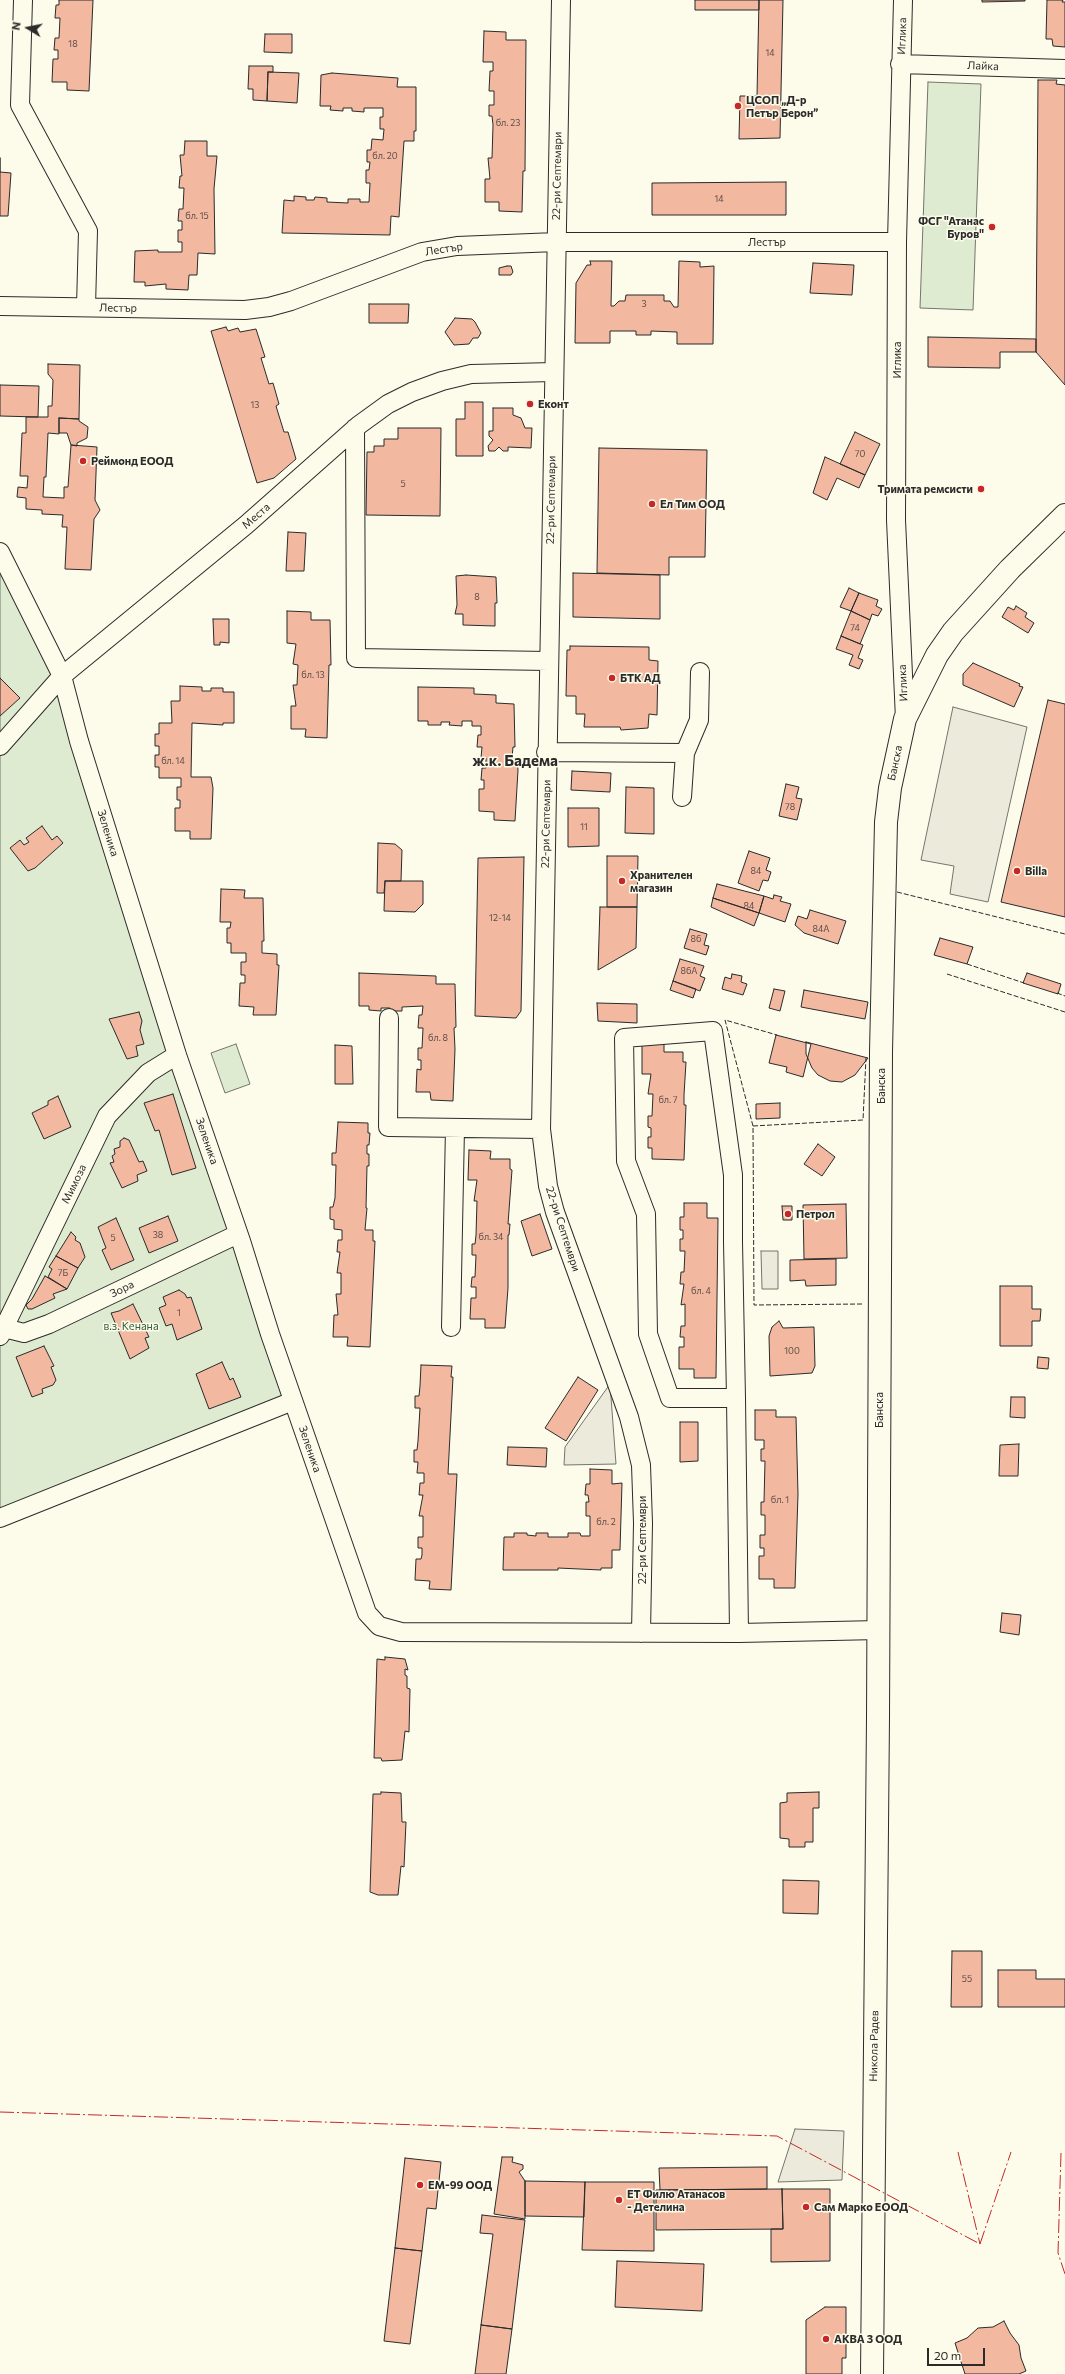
<!DOCTYPE html>
<meta charset="utf-8">
<style>
body{margin:0}
#map{position:relative;width:1065px;height:2374px;overflow:hidden;background:#fdfbea;font-family:Commissioner,sans-serif}
canvas{display:block}
.north{position:absolute;left:8px;top:8px;width:40px;height:40px;-webkit-text-stroke:3px #fdfbea;paint-order:stroke;rotate:280deg;font-size:11px;font-weight:700;line-height:16px;text-align:center;color:#2b2b2b}
.north::after{content:'';display:block;margin:auto;width:14px;height:18px;background:#2b2b2b;clip-path:polygon(50% 0,100% 100%,50% 72%,0 100%)}
.scale{position:absolute;left:927px;top:2348px;width:58px;height:18px;box-sizing:border-box;border:2px solid #2b2b2b;border-top:0;padding-left:5px;font-size:12px;line-height:14px;white-space:nowrap;color:#2b2b2b;-webkit-text-stroke:3px #fdfbea;paint-order:stroke}
</style>
<div id="map">
<canvas width="1065" height="2374"></canvas>
<div class="north">N</div>
<div class="scale">20 m</div>
</div>
<script>
const ctx = document.querySelector('canvas').getContext('2d');
ctx.lineJoin = 'round';
function paint(path, color) { ctx.fillStyle = color; ctx.fill(path, 'evenodd'); }
const poly = rows => new Path2D(rows.map(r => 'M' + r).join(''));
function strokePath(path, color, width, dash) { ctx.strokeStyle = color; ctx.lineWidth = width; ctx.lineCap = dash ? 'butt' : 'round'; ctx.setLineDash(dash || []); ctx.stroke(path); }
function drawText(font, color, halo, rows, align = 'center') {
  ctx.font = font + ' Commissioner,sans-serif'; ctx.lineWidth = 3; ctx.setLineDash([]); ctx.textBaseline = 'middle'; ctx.strokeStyle = halo; ctx.fillStyle = color; for (const [text, x, y, turn = 0] of rows) {
    ctx.save(); ctx.translate(x, y); ctx.rotate((+turn || 0) * Math.PI / 180); ctx.textAlign = isNaN(turn) ? turn : align; if (halo) ctx.strokeText(text, 0, 0); ctx.fillText(text, 0, 0); ctx.restore();
  }
}
const green = poly([
 [928,82,981,84,973,310,920,308,928,82],
 [0,553,62,676,293,1401,0,1523,0,553],
 [236,1044,250,1084,225,1093,211,1053,236,1044]
]);
paint(green, '#deebd1');
strokePath(green, '#74746e', 1);
const parking = poly([
 [953,707,1027,727,988,902,950,894,954,866,921,860,953,707],
 [761,1251,778,1251,778,1289,762,1289,761,1251],
 [610,1384,616,1464,564,1465,565,1447,610,1384],
 [795,2129,844,2131,842,2180,778,2182,795,2129]
]);
paint(parking, '#eceadb');
strokePath(parking, '#74746e', 1);
const building = poly([
 [59,0,93,0,89,91,67,90,67,82,52,82,53,59,58,59,58,50,54,50,55,38,59,38,60,18,55,18,56,5,59,5,59,0],
 [695,0,759,0,759,10,695,10,695,0],
 [759,0,783,0,780,138,739,139,740,96,757,96,759,0],
 [982,0,1025,0,1025,1,982,2,982,0],
 [1047,0,1063,0,1062,2,1065,2,1065,47,1053,46,1052,39,1046,39,1047,0],
 [484,31,506,32,506,40,526,40,525,171,523,171,522,212,499,211,499,202,485,202,485,179,490,179,488,158,492,158,493,125,492,116,489,116,489,105,494,105,494,91,489,91,490,71,493,71,493,62,483,62,484,31],
 [265,34,292,34,292,53,264,52,265,34],
 [249,66,273,66,273,72,268,72,267,101,253,100,253,89,248,89,249,66],
 [268,72,299,73,297,103,267,101,268,72],
 [332,73,398,78,397,87,416,87,416,131,414,131,414,141,404,141,399,217,391,216,390,235,282,233,284,200,294,201,294,196,306,197,306,200,314,200,315,197,327,198,327,202,348,203,348,199,360,199,360,202,369,202,370,183,366,183,366,170,369,170,370,162,367,162,367,150,371,150,372,139,383,140,384,129,380,129,380,117,383,117,383,108,364,108,364,112,352,111,352,108,343,108,343,111,330,110,331,106,320,106,321,75,332,73],
 [1038,80,1057,80,1056,84,1065,85,1065,385,1036,352,1038,80],
 [185,141,207,141,207,156,217,156,214,189,215,254,198,253,197,275,189,275,188,290,166,289,166,284,145,286,145,282,134,282,135,251,158,250,158,252,182,252,182,242,178,242,178,230,182,230,182,221,178,221,179,209,183,209,184,188,179,188,180,176,182,176,180,155,184,155,185,141],
 [0,158,0,172,11,173,8,216,0,216,0,158],
 [786,182,786,215,652,215,652,183,786,182],
 [590,261,612,261,611,306,614,306,619,301,625,301,626,295,664,295,664,301,670,301,674,307,678,307,679,261,700,262,700,267,714,266,713,344,677,344,677,332,651,331,651,335,636,335,636,331,610,331,610,343,575,343,576,283,587,265,591,265,590,261],
 [813,263,854,265,852,295,810,293,813,263],
 [507,266,511,266,513,272,511,275,499,275,499,268,507,266],
 [369,304,409,304,408,323,369,323,369,304],
 [455,318,472,319,475,322,481,333,478,338,473,338,469,344,454,345,445,332,455,318],
 [226,327,228,331,238,328,240,332,256,329,265,357,261,358,269,384,273,383,279,404,276,406,284,432,288,432,296,459,274,478,257,483,211,331,226,327],
 [928,337,1036,339,1036,352,1000,352,1000,368,928,367,928,337],
 [48,364,80,365,79,419,59,418,59,434,48,433,46,477,44,477,43,497,64,498,64,487,68,487,71,445,97,447,95,500,100,510,94,519,91,570,65,569,67,527,62,527,63,515,42,514,42,510,26,509,26,498,17,497,18,487,27,488,28,476,20,476,22,433,26,433,26,417,48,417,48,406,52,406,53,380,48,374,48,364],
 [0,385,39,386,38,417,0,416,0,385],
 [465,402,483,402,483,456,456,456,456,419,465,419,465,402],
 [493,408,513,408,513,415,521,418,525,428,532,428,531,448,508,447,508,451,503,451,499,447,495,451,489,451,488,446,493,440,489,436,489,431,493,431,493,408],
 [59,418,79,419,79,421,88,427,87,438,77,443,77,446,71,445,67,433,59,433,59,418],
 [398,428,441,428,440,516,366,515,367,452,374,452,374,446,384,446,384,439,398,439,398,428],
 [855,432,880,444,865,475,840,464,855,432],
 [599,448,707,450,705,557,669,557,669,575,597,573,599,448],
 [825,457,865,475,859,488,837,478,827,500,813,493,825,457],
 [288,532,306,533,304,571,286,571,288,532],
 [573,573,660,575,660,619,573,617,573,573],
 [466,575,496,577,497,603,495,603,495,626,463,625,463,614,455,614,457,605,456,576,466,575],
 [849,588,859,593,851,611,840,607,849,588],
 [859,593,878,600,876,606,882,609,878,616,872,614,870,620,851,611,859,593],
 [1016,606,1027,613,1025,617,1034,623,1028,633,1002,617,1008,607,1014,610,1016,606],
 [287,611,311,612,311,620,330,620,331,665,329,665,327,738,305,737,306,729,291,729,291,706,296,706,293,685,297,685,298,665,293,664,296,644,287,643,287,611],
 [851,611,870,620,860,644,841,636,851,611],
 [213,619,229,619,229,643,220,642,220,645,214,645,213,619],
 [841,636,863,645,858,658,863,660,859,669,849,665,853,655,836,649,841,636],
 [570,646,649,647,649,660,658,661,657,715,649,714,648,728,621,730,620,727,584,727,585,714,576,714,576,696,566,696,567,650,570,650,570,646],
 [973,663,1020,684,1019,686,1023,687,1014,707,963,685,963,674,973,663],
 [0,678,20,698,0,716,0,678],
 [180,686,202,687,202,691,211,691,211,688,223,688,223,692,234,692,234,723,223,723,223,725,192,723,191,777,211,777,213,788,211,839,190,839,190,831,175,831,175,808,180,808,180,800,177,800,177,787,181,787,181,778,159,778,159,767,155,767,155,755,159,755,159,746,155,746,155,734,159,734,159,723,172,723,171,701,180,701,180,686],
 [418,687,474,688,474,694,496,695,496,703,514,704,515,747,513,747,512,758,517,759,518,770,515,821,494,820,494,812,479,811,479,789,484,789,484,780,481,780,482,768,486,768,486,758,481,758,482,747,477,747,478,735,481,735,481,726,472,726,472,721,462,721,462,726,449,725,450,722,441,722,441,725,428,725,428,721,418,721,418,687],
 [1048,700,1065,704,1065,917,1001,902,1048,700],
 [572,771,611,773,610,792,571,790,572,771],
 [786,784,799,787,796,798,802,799,797,820,779,816,786,784],
 [626,787,654,788,654,834,625,833,626,787],
 [568,808,599,808,599,846,568,847,568,808],
 [42,826,52,840,57,836,63,843,35,868,28,871,10,848,20,840,24,845,29,842,26,838,42,826],
 [378,843,395,844,402,850,401,881,385,881,384,893,377,893,378,843],
 [749,851,770,858,766,870,771,872,768,881,763,880,759,891,738,883,749,851],
 [607,856,638,856,637,907,607,907,607,856],
 [524,857,521,1011,516,1018,475,1016,478,858,524,857],
 [385,881,423,881,423,904,415,912,384,911,385,881],
 [717,884,764,896,759,913,713,898,717,884],
 [221,889,245,890,244,898,263,898,264,941,262,941,262,953,277,954,277,965,279,965,276,1015,253,1015,254,1007,239,1006,240,983,245,983,245,975,241,975,241,962,246,962,246,953,231,953,231,943,227,943,227,928,230,928,231,922,220,922,221,889],
 [774,895,782,897,780,901,791,904,785,922,759,913,764,896,773,899,774,895],
 [713,898,759,913,754,926,711,907,713,898],
 [600,907,637,907,636,948,598,970,600,907],
 [810,910,846,921,838,944,804,933,795,925,798,916,807,919,810,910],
 [690,929,707,934,704,945,709,946,706,955,684,948,690,929],
 [940,938,973,947,967,964,934,955,940,938],
 [680,959,704,966,700,976,705,978,700,991,673,981,680,959],
 [359,973,436,976,436,984,455,984,456,1027,454,1028,455,1049,453,1101,431,1100,430,1092,416,1092,417,1069,421,1070,421,1060,418,1060,418,1048,422,1048,423,1028,418,1028,419,1015,422,1015,423,1006,402,1007,402,1011,390,1011,390,1008,381,1008,381,1011,369,1010,369,1006,359,1006,359,973],
 [1027,973,1061,984,1058,994,1023,983,1027,973],
 [732,974,742,976,741,982,747,984,743,995,722,989,725,977,731,979,732,974],
 [673,981,696,989,693,998,670,990,673,981],
 [774,989,785,991,780,1011,769,1008,774,989],
 [804,990,868,1002,865,1019,801,1007,804,990],
 [597,1003,637,1004,637,1023,598,1021,597,1003],
 [139,1012,142,1021,140,1030,144,1044,136,1046,138,1056,127,1059,109,1019,139,1012],
 [776,1035,811,1044,803,1077,786,1072,787,1067,769,1063,776,1035],
 [806,1042,868,1058,855,1075,842,1082,830,1081,818,1075,812,1068,806,1054,806,1042],
 [642,1043,664,1044,664,1052,683,1052,683,1062,686,1062,684,1095,684,1105,686,1105,684,1160,652,1159,652,1148,648,1148,648,1137,651,1137,651,1128,648,1127,648,1116,652,1116,653,1094,648,1094,651,1074,642,1074,642,1043],
 [335,1045,352,1046,353,1084,335,1084,335,1045],
 [173,1094,196,1168,172,1175,159,1130,155,1131,144,1103,173,1094],
 [58,1096,71,1127,44,1139,32,1113,48,1105,48,1101,58,1096],
 [780,1103,780,1118,756,1119,756,1104,780,1103],
 [338,1122,368,1123,368,1133,370,1133,369,1145,367,1145,367,1154,369,1154,369,1166,367,1166,366,1208,367,1208,365,1230,373,1230,373,1241,375,1241,370,1347,347,1346,348,1337,333,1337,334,1315,338,1315,336,1294,341,1294,341,1273,337,1273,340,1252,337,1252,338,1240,342,1240,342,1230,334,1229,334,1220,330,1219,330,1207,333,1207,335,1198,336,1165,332,1165,332,1153,336,1153,338,1122],
 [124,1138,129,1140,139,1162,143,1161,147,1171,137,1175,138,1181,122,1188,110,1163,114,1162,112,1156,115,1154,114,1149,120,1147,120,1141,124,1138],
 [818,1144,835,1157,822,1176,804,1164,818,1144],
 [469,1150,491,1151,490,1159,510,1159,510,1169,512,1170,508,1224,510,1224,509,1235,508,1235,508,1288,505,1328,485,1328,485,1319,470,1319,471,1298,476,1298,476,1287,471,1287,472,1277,475,1277,476,1255,472,1255,472,1244,475,1244,476,1235,477,1201,474,1201,477,1180,468,1180,469,1150],
 [684,1203,707,1203,707,1218,718,1218,716,1378,694,1378,694,1369,679,1369,679,1347,684,1347,684,1337,680,1337,681,1326,685,1326,685,1304,681,1305,684,1284,680,1284,681,1272,684,1272,685,1251,680,1251,680,1239,683,1239,683,1230,680,1230,680,1217,684,1217,684,1203],
 [846,1204,847,1258,804,1259,803,1205,846,1204],
 [782,1206,792,1206,792,1220,783,1220,782,1206],
 [540,1214,552,1249,532,1256,521,1221,540,1214],
 [168,1216,178,1241,149,1253,139,1228,168,1216],
 [116,1218,134,1260,111,1270,102,1250,106,1248,98,1227,116,1218],
 [71,1232,76,1237,75,1240,80,1243,85,1257,78,1268,56,1256,71,1232],
 [56,1256,78,1268,67,1289,48,1277,52,1269,49,1267,56,1256],
 [836,1259,836,1285,806,1286,805,1280,790,1281,790,1260,836,1259],
 [45,1276,67,1289,53,1294,55,1298,32,1309,28,1309,26,1305,32,1299,45,1276],
 [1000,1286,1032,1286,1032,1309,1041,1309,1040,1321,1032,1321,1032,1346,1000,1346,1000,1286],
 [179,1290,185,1294,187,1298,191,1297,202,1329,177,1340,172,1324,166,1326,159,1308,166,1305,163,1297,179,1290],
 [133,1304,149,1337,145,1338,149,1348,130,1359,111,1313,119,1311,133,1304],
 [779,1321,783,1328,814,1327,815,1366,812,1373,770,1376,769,1336,772,1327,779,1321],
 [44,1346,54,1366,51,1367,56,1380,53,1385,42,1389,43,1393,32,1397,16,1357,44,1346],
 [1038,1357,1049,1358,1048,1369,1037,1368,1038,1357],
 [222,1362,230,1380,233,1378,241,1397,209,1409,196,1374,222,1362],
 [421,1365,452,1366,451,1377,453,1377,448,1474,457,1474,451,1590,429,1589,430,1581,415,1580,416,1559,421,1559,422,1555,422,1548,418,1548,418,1537,423,1537,423,1516,419,1516,423,1495,419,1495,420,1483,424,1483,424,1473,417,1473,418,1462,414,1462,414,1450,417,1450,418,1441,420,1408,415,1408,415,1396,419,1396,420,1386,421,1365],
 [578,1377,598,1390,566,1441,545,1428,578,1377],
 [1011,1397,1025,1397,1025,1418,1010,1417,1011,1397],
 [755,1410,776,1410,776,1417,796,1417,798,1494,795,1588,774,1588,774,1579,759,1579,759,1556,764,1556,764,1548,760,1548,760,1535,765,1535,765,1515,761,1515,761,1502,764,1502,765,1461,761,1461,761,1449,764,1449,764,1440,755,1440,755,1410],
 [680,1422,698,1422,698,1461,680,1462,680,1422],
 [1019,1444,1018,1476,999,1476,1000,1445,1019,1444],
 [508,1447,547,1448,546,1467,507,1465,508,1447],
 [590,1469,612,1470,612,1484,622,1483,620,1550,612,1550,612,1568,601,1568,601,1570,558,1568,558,1570,503,1570,504,1537,514,1537,514,1533,527,1533,527,1535,536,1536,536,1533,548,1533,548,1537,568,1537,568,1533,580,1533,581,1536,590,1536,590,1516,586,1516,586,1502,589,1502,588,1495,585,1495,586,1484,590,1484,590,1469],
 [1002,1613,1021,1615,1019,1635,1000,1632,1002,1613],
 [385,1657,405,1659,408,1670,405,1669,405,1675,407,1676,407,1688,410,1689,409,1732,405,1731,402,1760,382,1761,381,1758,374,1758,377,1659,385,1660,385,1657],
 [381,1792,401,1793,402,1822,406,1822,404,1867,401,1866,398,1895,378,1895,370,1892,373,1794,381,1794,381,1792],
 [819,1792,819,1808,813,1808,813,1842,805,1842,805,1847,789,1847,789,1839,780,1838,780,1803,787,1802,787,1793,819,1792],
 [783,1880,819,1881,818,1914,783,1913,783,1880],
 [952,1951,982,1951,982,2007,951,2007,952,1951],
 [998,1970,1036,1970,1036,1979,1065,1979,1065,2007,998,2007,998,1970],
 [502,2157,513,2157,512,2162,523,2165,523,2169,519,2172,525,2181,525,2219,494,2214,502,2157],
 [405,2158,441,2162,436,2209,427,2208,422,2251,395,2248,405,2158],
 [767,2167,767,2189,660,2190,659,2168,767,2167],
 [525,2181,585,2182,584,2217,525,2216,525,2181],
 [585,2182,654,2182,654,2251,582,2250,585,2182],
 [782,2189,830,2189,830,2261,771,2262,771,2229,783,2229,782,2189],
 [782,2189,783,2229,656,2230,656,2190,782,2189],
 [482,2215,525,2220,512,2329,481,2325,493,2234,480,2233,482,2215],
 [395,2248,422,2251,410,2344,384,2341,395,2248],
 [617,2261,704,2264,702,2311,615,2307,617,2261],
 [825,2307,846,2307,846,2358,842,2358,842,2374,806,2374,806,2320,825,2307],
 [1004,2321,1010,2333,1019,2345,1021,2358,1026,2371,1019,2374,965,2374,955,2343,967,2338,978,2328,993,2327,1004,2321],
 [481,2325,512,2329,506,2374,475,2374,481,2325]
]);
paint(building, '#f2b8a0');
strokePath(building, '#2b2b2b', 1);
const street = poly([
 [23,0,20,105,88,231,86,307],
 [561,0,541,1129,548,1186,555,1212,629,1417,641,1465,643,1523,641,1633],
 [903,0,897,242,896,520,905,719],
 [900,64,1065,69],
 [0,306,245,310,269,307,291,301,422,252,457,246,556,242,897,242],
 [355,428,356,658,548,661],
 [0,552,62,676,79,741,177,1055,241,1241,270,1334,367,1613,379,1626,401,1632,739,1633,879,1630],
 [0,746,62,676,246,525,359,425,388,404,412,392,442,381,471,374,553,372],
 [546,752,685,753,699,720,700,672],
 [682,797,685,753],
 [389,1018,388,1127,541,1129],
 [451,1327,455,1128],
 [4,1328,24,1333,49,1324,238,1234],
 [0,1336,107,1116,148,1073,177,1055],
 [736,1398,670,1398,648,1334,646,1214,626,1161,624,1038,713,1031,733,1175,733,1242,736,1398,739,1633],
 [0,1518,293,1401]
]);
const secondary = poly([
 [872,2374,878,1717,881,1052,886,822,890,788,905,719,937,655,953,632,1010,569,1065,515]
]);
strokePath(street, '#2b2b2b', 20);
strokePath(secondary, '#2b2b2b', 24);
strokePath(street, '#fdfbea', 18);
strokePath(secondary, '#fdfbea', 22);
strokePath(poly([
 [897,892,1065,934],
 [967,964,1024,983],
 [947,974,1065,1012],
 [1057,993,1065,996],
 [753,1126,725,1020,777,1035],
 [862,1304,754,1305,753,1126,863,1120,866,1058]
]), '#2b2b2b', 1, [5, 2]);
strokePath(poly([
 [0,2112,777,2136,980,2244],
 [958,2152,980,2244],
 [1061,2153,1058,2253,1065,2274],
 [980,2244,1011,2152]
]), '#c62828', 1, [14, 3, 2, 3]);
for (const [x, y, r, color] of [
 [738,106,4,"#c62828"],
 [992,227,4,"#c62828"],
 [530,404,4,"#c62828"],
 [83,461,4,"#c62828"],
 [981,489,4,"#c62828"],
 [652,504,4,"#c62828"],
 [612,678,4,"#c62828"],
 [1017,871,4,"#c62828"],
 [622,881,4,"#c62828"],
 [788,1214,4,"#c62828"],
 [420,2185,4,"#c62828"],
 [619,2200,4,"#c62828"],
 [806,2207,4,"#c62828"],
 [826,2339,4,"#c62828"]
]) { const dot = new Path2D(); dot.arc(x, y, r, 0, 2 * Math.PI); ctx.fillStyle = color; ctx.fill(dot); strokePath(dot, '#fdfbea', 1.5); }
drawText('9px', '#5d4e48', null, [
 ["18",73,44],
 ["14",770,53],
 ["бл. 23",508,123],
 ["бл. 20",385,156],
 ["14",719,199],
 ["бл. 15",197,216],
 ["3",644,304],
 ["13",255,405],
 ["70",860,454],
 ["5",403,484],
 ["8",477,597],
 ["74",855,628],
 ["бл. 13",313,675],
 ["бл. 14",173,761],
 ["78",790,807],
 ["11",584,827],
 ["84",756,871],
 ["84",749,906],
 ["12-14",500,918],
 ["84А",821,929],
 ["86",696,939],
 ["86А",689,971],
 ["бл. 8",438,1038],
 ["бл. 7",668,1100],
 ["38",158,1235],
 ["бл. 34",491,1237],
 ["5",113,1238],
 ["7Б",63,1273],
 ["бл. 4",701,1291],
 ["1",179,1313],
 ["100",792,1351],
 ["бл. 1",780,1500],
 ["бл. 2",606,1522],
 ["55",967,1979]
]);
drawText('11px', '#2b2b2b', '#fdfbea', [
 ["Иглика",902,36,-88],
 ["Лайка",983,66,2],
 ["22-ри Септември",557,176,-89],
 ["Лестър",767,242],
 ["Лестър",444,249,-9],
 ["Лестър",118,308,1],
 ["Иглика",897,360,-90],
 ["22-ри Септември",551,500,-89],
 ["Места",256,516,-41],
 ["Иглика",903,683,-93],
 ["Банска",895,763,-78],
 ["22-ри Септември",546,824,-89],
 ["Зеленика",108,833,73],
 ["Банска",881,1086,-90],
 ["Зеленика",207,1141,71],
 ["Мимоза",74,1184,-64],
 ["22-ри Септември",563,1229,72],
 ["Зора",122,1289,-26],
 ["Банска",879,1410,-90],
 ["Зеленика",310,1449,71],
 ["22-ри Септември",642,1540,-90],
 ["Никола Радев",874,2046,-89]
]);
drawText('bold 11px', '#2b2b2b', '#fdfbea', [
 ["ЦСОП „Д-р",746,100],
 ["Петър Берон”",746,113],
 ["ФСГ \"Атанас",984,221,"right"],
 ["Буров\"",984,234,"right"],
 ["Еконт",538,404],
 ["Реймонд ЕООД",91,461],
 ["Тримата ремсисти",973,489,"right"],
 ["Ел Тим ООД",660,504],
 ["БТК АД",620,678],
 ["Billa",1025,871],
 ["Хранителен",630,875],
 ["магазин",630,888],
 ["Петрол",796,1214],
 ["ЕМ-99 ООД",428,2185],
 ["ЕТ Филю Атанасов",627,2194],
 ["- Детелина",627,2207],
 ["Сам Марко ЕООД",814,2207],
 ["АКВА 3 ООД",834,2339]
], 'left');
drawText('11px', '#34623c', '#fdfbea', [
 ["в.з. Кенана",131,1326]
]);
drawText('bold 15px', '#2b2b2b', '#fdfbea', [
 ["ж.к. Бадема",515,761]
]);
</script>
